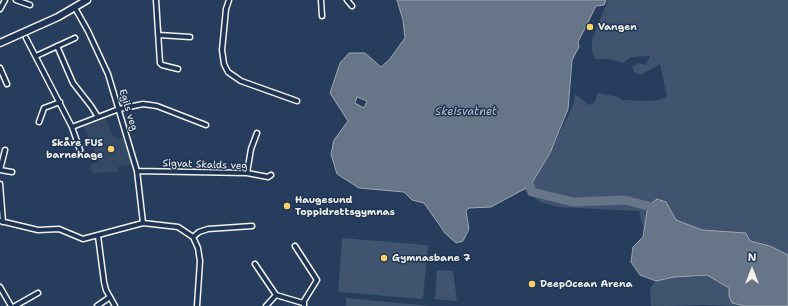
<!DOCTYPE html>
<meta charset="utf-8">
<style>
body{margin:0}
#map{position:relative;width:788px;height:306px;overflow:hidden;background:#263d5d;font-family:"Shantell Sans",sans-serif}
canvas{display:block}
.north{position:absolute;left:732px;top:250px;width:40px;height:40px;-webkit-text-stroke:3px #1d3557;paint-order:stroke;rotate:0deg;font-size:11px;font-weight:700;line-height:16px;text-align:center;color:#f4f1e8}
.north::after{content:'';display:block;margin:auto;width:14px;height:18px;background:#f4f1e8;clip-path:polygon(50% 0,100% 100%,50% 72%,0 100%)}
</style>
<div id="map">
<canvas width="788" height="306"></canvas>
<div class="north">N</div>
</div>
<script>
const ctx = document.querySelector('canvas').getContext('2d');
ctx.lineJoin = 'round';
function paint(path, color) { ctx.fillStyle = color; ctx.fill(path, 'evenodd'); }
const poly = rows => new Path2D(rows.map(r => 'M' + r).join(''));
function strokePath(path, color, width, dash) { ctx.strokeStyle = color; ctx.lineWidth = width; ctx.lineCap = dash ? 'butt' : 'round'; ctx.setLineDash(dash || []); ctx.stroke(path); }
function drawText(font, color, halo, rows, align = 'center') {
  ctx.font = font + ' "Shantell Sans",sans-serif'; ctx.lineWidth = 3; ctx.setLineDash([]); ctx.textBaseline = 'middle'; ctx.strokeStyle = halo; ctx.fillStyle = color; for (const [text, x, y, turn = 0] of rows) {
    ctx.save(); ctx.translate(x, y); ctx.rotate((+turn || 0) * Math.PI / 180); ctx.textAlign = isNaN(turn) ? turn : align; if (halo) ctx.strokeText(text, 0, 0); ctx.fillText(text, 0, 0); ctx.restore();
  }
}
paint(poly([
 [106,119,112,134,118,139,124,137,132,165,119,166,118,172,92,173,90,165,96,163,98,160,84,127]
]), '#334966');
paint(poly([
 [608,0,788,0,788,255,770,246,750,241,746,233,702,230,676,220,666,202,657,200,648,206,644,230,639,211,558,207,540,202,524,190,530,186,550,153,574,103,575,94,589,105,594,103,598,93,618,97,623,100,647,101,659,100,667,96,660,64,641,75,635,73,632,67,638,63,646,65,650,56,631,57,623,63,609,59,595,59,592,51,592,40],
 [342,238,428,245,423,299,338,292],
 [437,270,453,271,457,301,435,299],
 [707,275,729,288,729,296,745,306,705,305,651,306,650,288,656,281,674,277],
 [346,298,430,306,346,306]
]), '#40546f');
const water = poly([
 [397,0,606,0,604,5,596,6,578,42,579,47,572,60,568,109,550,153,530,186,491,207,469,208,466,211,469,229,463,241,456,243,445,233,424,203,412,200,404,192,359,188,337,174,331,154,334,140,348,121,330,93,340,63,349,53,365,53,381,67,389,60,405,38,403,20,397,0],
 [357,97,367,101,364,108,355,103,357,97],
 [657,199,666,202,676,220,702,230,746,233,750,241,770,246,788,255,788,306,745,306,732,303,729,296,729,288,707,275,674,277,656,281,640,275,631,262,633,247,643,237,648,206,657,199]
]);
paint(water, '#677588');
strokePath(water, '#9fa7ae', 1);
strokePath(poly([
 [530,186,532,192,573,202,625,200,648,206]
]), '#677588', 9);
const street = poly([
 [16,0,30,5],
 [156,0,160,63,162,65,178,69],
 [229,0,226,9,222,50,224,64,228,72,241,81,297,101],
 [321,0,322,16],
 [347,0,352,6],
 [75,8,88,31,108,74,137,171,143,223],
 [0,9,5,0],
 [159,35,190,37],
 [26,38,72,127,80,150],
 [57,46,73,83,91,106,98,117],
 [36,56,75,38],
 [0,68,7,84],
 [39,122,44,108,60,102],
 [72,127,119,109,143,104,157,106,206,125],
 [0,170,5,150],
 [0,170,12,172],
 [137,171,247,173,268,177,271,175],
 [247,173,251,149,257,133],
 [0,184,3,222],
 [0,221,38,230,59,229,83,239,143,223,178,227,193,237,198,248,200,261,197,306],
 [98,236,104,282,106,290,115,306],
 [193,237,199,232,208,229,252,226],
 [295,246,317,280,304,301,304,306],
 [255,264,276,295,303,303],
 [0,287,11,306],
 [15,306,38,293],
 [97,306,110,297],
 [266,306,276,295]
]);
const secondary = poly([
 [0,43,58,17,87,0]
]);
strokePath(street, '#f4f1e8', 7);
strokePath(secondary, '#f4f1e8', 9);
strokePath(street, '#1d3557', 4);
strokePath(secondary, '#1d3557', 6);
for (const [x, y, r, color] of [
 [590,27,4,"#ffd166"],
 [111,149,4,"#ffd166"],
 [287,206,4,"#ffd166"],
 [384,258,4,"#ffd166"],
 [532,284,4,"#ffd166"]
]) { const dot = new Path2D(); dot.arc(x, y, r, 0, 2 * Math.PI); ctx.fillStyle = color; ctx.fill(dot); strokePath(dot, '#1d3557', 1.5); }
drawText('bold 10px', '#f4f1e8', '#1d3557', [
 ["Vangen",598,27],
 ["Skåre FUS",103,143,"right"],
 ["barnehage",103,155,"right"],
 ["Haugesund",295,200],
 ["Toppidrettsgymnas",295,212],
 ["Gymnasbane 7",392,258],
 ["DeepOcean Arena",540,284]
], 'left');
drawText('10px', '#f4f1e8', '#1d3557', [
 ["Egils veg",128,110,73],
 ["Sigvat Skalds veg",205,165,2]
]);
drawText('italic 11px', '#bcbfc2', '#1d3557', [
 ["Skeisvatnet",466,112]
]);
</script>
